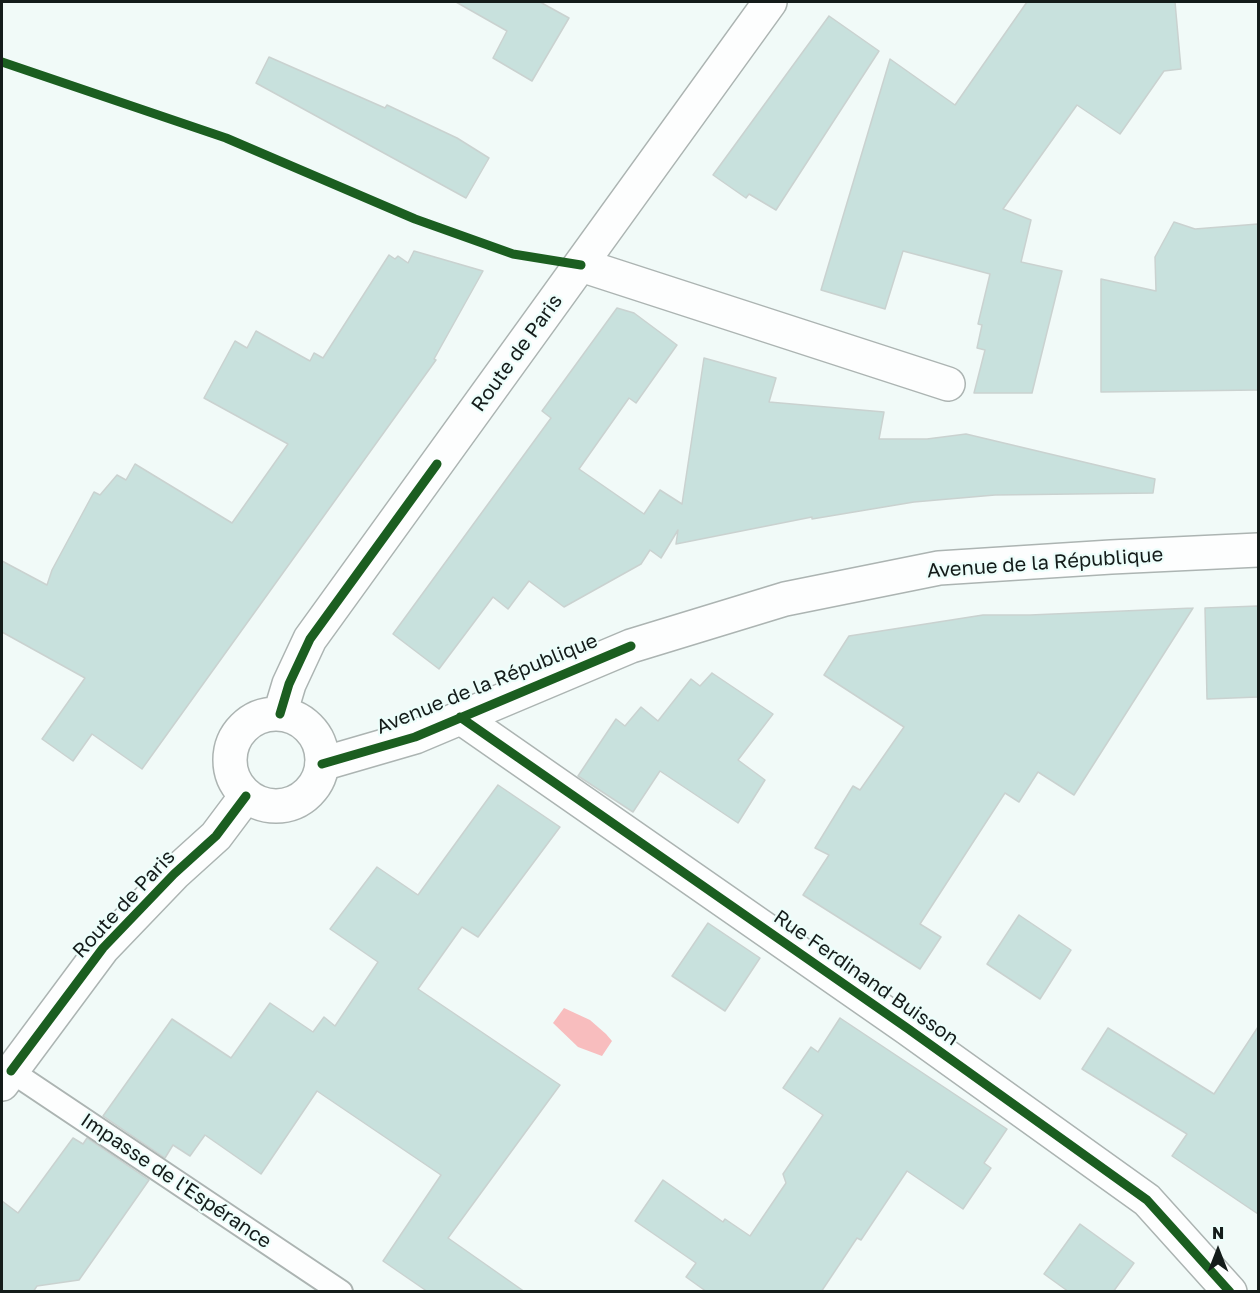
<!DOCTYPE html>
<meta charset="utf-8">
<style>
body{margin:0}
#map{position:relative;width:1260px;height:1293px;overflow:hidden;background:#f1faf8;font-family:"Golos Text",sans-serif}
canvas{display:block}
.frame{position:absolute;inset:0;border:3px solid #141c1a;pointer-events:none}
.north{position:absolute;left:1188px;top:1221px;width:60px;height:60px;-webkit-text-stroke:4px #edfefb;paint-order:stroke;rotate:0deg;font-size:16px;font-weight:700;line-height:24px;text-align:center;color:#141c1a}
.north::after{content:'';display:block;margin:auto;width:21px;height:27px;background:#141c1a;clip-path:polygon(50% 0,100% 100%,50% 72%,0 100%)}
</style>
<div id="map">
<canvas width="1260" height="1293"></canvas>
<div class="frame"></div>
<div class="north">N</div>
</div>
<script>
const ctx = document.querySelector('canvas').getContext('2d');
ctx.lineJoin = 'round';
function paint(path, color) { ctx.fillStyle = color; ctx.fill(path, 'evenodd'); }
const poly = rows => new Path2D(rows.map(r => 'M' + r).join(''));
function strokePath(path, color, width, dash) { ctx.strokeStyle = color; ctx.lineWidth = width; ctx.lineCap = dash ? 'butt' : 'round'; ctx.setLineDash(dash || []); ctx.stroke(path); }
function drawText(font, color, halo, rows, align = 'center') {
  ctx.font = font + ' "Golos Text",sans-serif'; ctx.lineWidth = 4.5; ctx.setLineDash([]); ctx.textBaseline = 'middle'; ctx.strokeStyle = halo; ctx.fillStyle = color; for (const [text, x, y, turn = 0] of rows) {
    ctx.save(); ctx.translate(x, y); ctx.rotate((+turn || 0) * Math.PI / 180); ctx.textAlign = isNaN(turn) ? turn : align; if (halo) ctx.strokeText(text, 0, 0); ctx.fillText(text, 0, 0); ctx.restore();
  }
}
paint(poly([
 [564,1008,590,1020,606,1034,612,1041,602,1056,578,1047,553,1023]
]), '#f8bdbe');
const building = poly([
 [456,2,540,2,569,18,532,81,493,58,507,31,456,2],
 [1027,2,1175,2,1181,69,1164,71,1120,134,1077,105,1003,209,1031,220,1021,262,1062,271,1032,393,974,393,985,350,977,348,982,325,978,324,990,274,903,251,885,309,821,290,890,59,955,105,1027,2],
 [829,16,879,51,776,210,749,194,746,198,713,175,829,16],
 [269,57,385,108,387,105,457,138,489,158,466,198,256,83,269,57],
 [1174,222,1195,229,1258,224,1258,390,1101,392,1101,279,1156,291,1155,257,1174,222],
 [414,251,483,271,434,359,436,360,142,769,92,734,73,761,42,739,85,678,2,632,2,561,47,585,52,570,94,492,100,495,117,475,126,480,135,464,232,523,288,444,204,398,235,341,247,348,256,331,310,361,314,353,323,358,389,255,395,259,398,256,408,263,414,251],
 [617,308,634,313,677,345,636,403,629,398,579,469,644,514,660,490,682,504,704,358,776,378,769,402,884,412,879,439,927,439,966,434,1155,479,1153,493,995,495,914,502,812,519,812,517,676,544,678,530,661,558,650,550,641,564,564,607,529,581,508,609,493,597,439,669,393,634,551,418,542,411,617,308],
 [1258,606,1258,697,1207,699,1205,608,1258,606],
 [1193,608,1074,795,1038,772,1019,802,1005,793,920,924,941,937,920,969,803,895,829,855,815,848,853,786,860,790,904,727,824,675,849,636,983,615,1030,615,1193,608],
 [712,673,773,714,738,760,765,780,738,823,660,771,633,812,578,776,616,719,625,726,641,707,658,721,691,679,700,686,712,673],
 [498,785,560,827,478,937,462,927,418,989,560,1085,448,1238,525,1292,428,1292,383,1261,441,1175,317,1091,261,1174,205,1135,190,1156,173,1145,165,1158,103,1116,172,1019,231,1058,270,1003,313,1032,324,1017,335,1026,378,962,330,929,377,867,418,895,498,785],
 [1019,915,1071,950,1040,999,987,964,1019,915],
 [708,923,760,958,725,1011,672,976,708,923],
 [840,1018,1007,1129,984,1163,991,1168,963,1209,907,1171,861,1240,857,1238,821,1292,707,1292,686,1277,696,1263,635,1221,663,1180,723,1222,725,1219,750,1236,786,1183,783,1174,823,1115,783,1088,811,1047,818,1052,840,1018],
 [1258,1027,1258,1214,1172,1156,1187,1134,1082,1069,1108,1028,1214,1094,1258,1027],
 [73,1138,83,1144,87,1138,149,1180,79,1280,37,1286,33,1292,2,1292,2,1201,18,1213,73,1138],
 [1080,1224,1134,1263,1113,1292,1069,1292,1044,1274,1080,1224]
]);
paint(building, '#c8e1dd');
strokePath(building, '#cad2d0', 1.5);
const service = poly([
 [11,1071,341,1292]
]);
const minor = poly([
 [581,265,948,384],
 [460,717,907,1028,1147,1200,1230,1292]
]);
const tertiary = poly([
 [322,764,415,737,631,646,785,599,939,568,1111,557,1258,550]
]);
const secondary = poly([
 '230 760a46 46 0 1 1 92 0a46 46 0 1 1-92 0Z',
 [280,714,289,684,310,639,770,2],
 [2,1084,103,948,174,874,216,836,246,796]
]);
strokePath(service, '#acb4b2', 26);
strokePath(minor, '#acb4b2', 36);
strokePath(tertiary, '#acb4b2', 36);
strokePath(secondary, '#acb4b2', 36);
strokePath(service, '#fdfefe', 22);
strokePath(minor, '#fdfefe', 33);
strokePath(tertiary, '#fdfefe', 33);
strokePath(secondary, '#fdfefe', 33);
strokePath(poly([
 [2,62,226,138,415,219,513,254,581,265],
 [280,714,289,684,310,639,437,464],
 [460,717,907,1028,1147,1200,1230,1292],
 [322,764,415,737,631,646],
 [11,1071,103,948,174,874,216,836,246,796]
]), '#1b5e20', 9);
drawText('20px', '#141c1a', '#edfefb', [
 ["Route de Paris",517,353,-54],
 ["Avenue de la République",1045,563,-4],
 ["Avenue de la République",487,684,-22],
 ["Route de Paris",124,904,-47],
 ["Rue Ferdinand Buisson",866,978,35],
 ["Impasse de l'Espérance",176,1181,34]
]);
</script>
